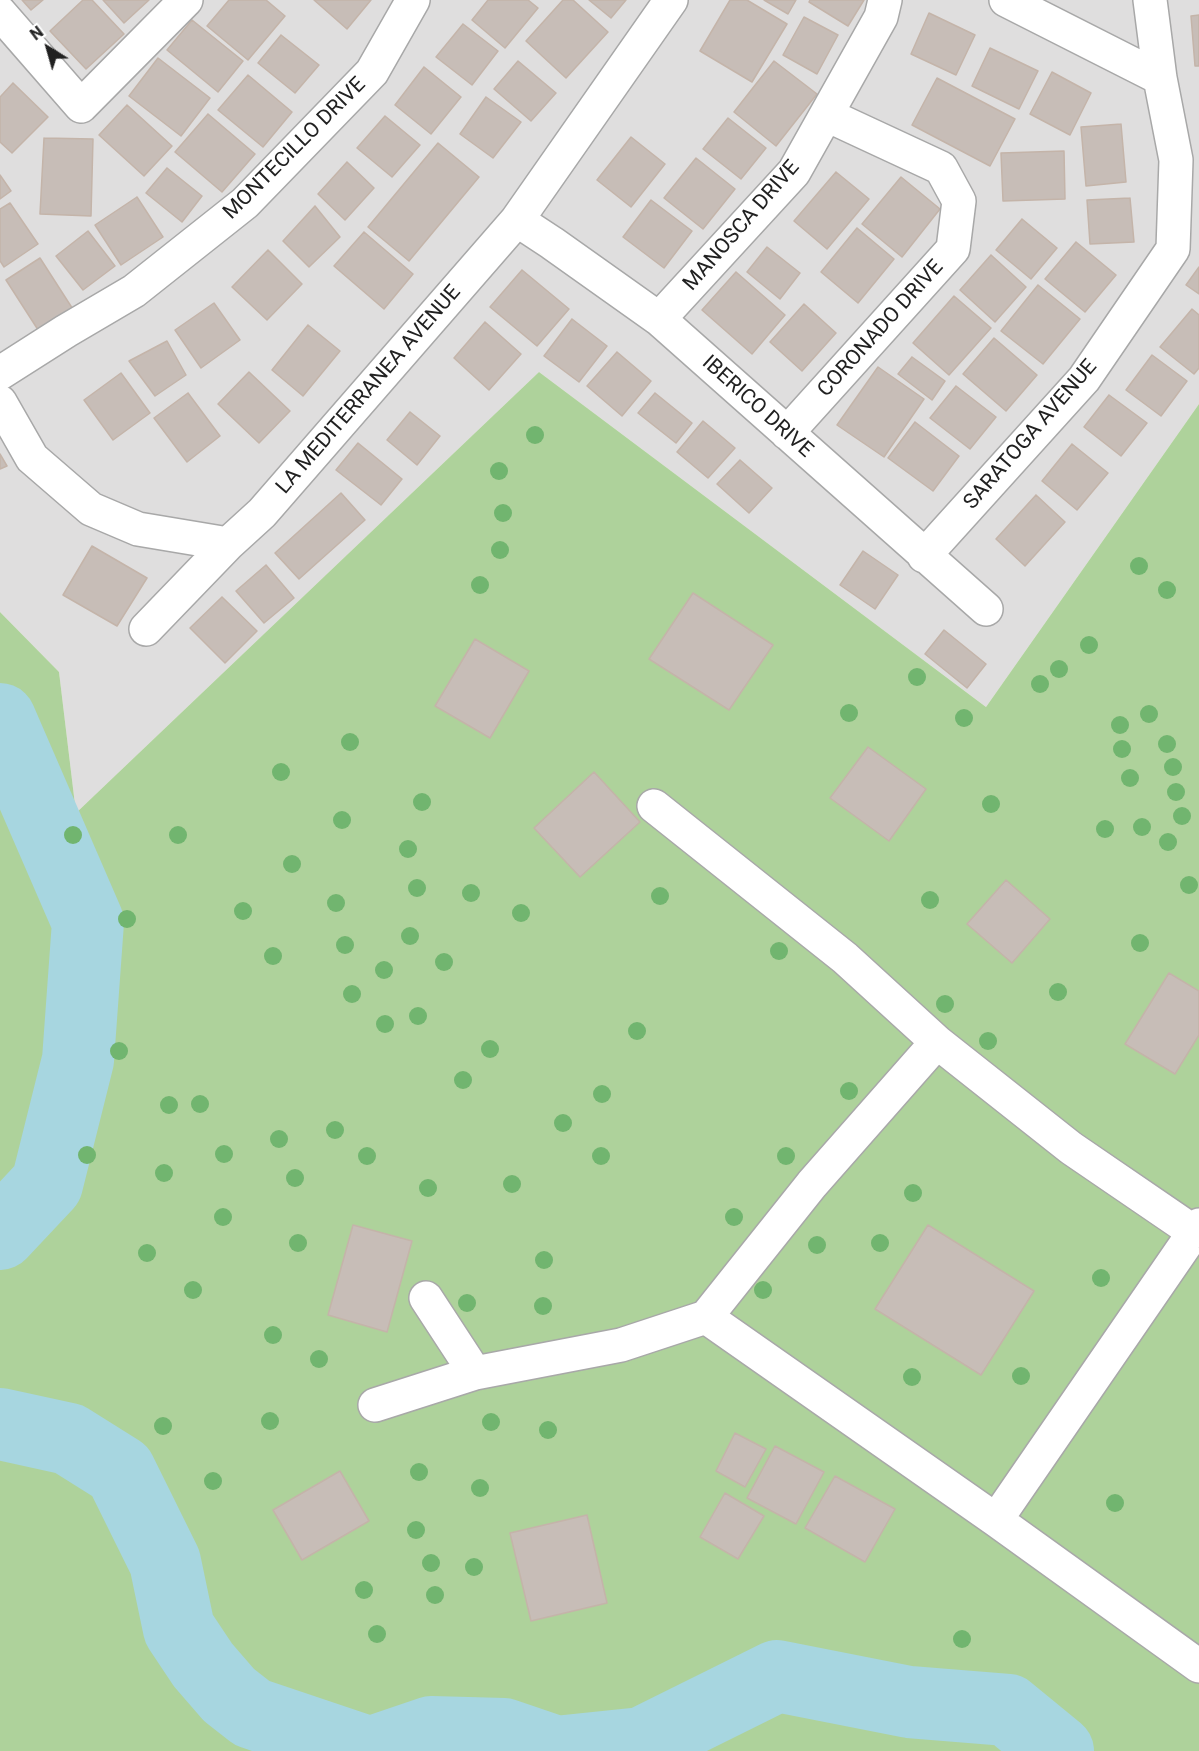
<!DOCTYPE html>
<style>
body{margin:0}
#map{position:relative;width:1199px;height:1751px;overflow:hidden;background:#f2eee8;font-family:Roboto,sans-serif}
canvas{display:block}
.north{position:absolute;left:18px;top:18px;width:60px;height:60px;-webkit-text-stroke:4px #fff;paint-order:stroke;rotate:323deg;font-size:16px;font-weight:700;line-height:24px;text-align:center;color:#212121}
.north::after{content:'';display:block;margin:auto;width:21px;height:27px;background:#212121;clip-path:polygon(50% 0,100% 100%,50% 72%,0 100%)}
</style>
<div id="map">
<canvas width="1199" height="1751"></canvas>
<div class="north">N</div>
</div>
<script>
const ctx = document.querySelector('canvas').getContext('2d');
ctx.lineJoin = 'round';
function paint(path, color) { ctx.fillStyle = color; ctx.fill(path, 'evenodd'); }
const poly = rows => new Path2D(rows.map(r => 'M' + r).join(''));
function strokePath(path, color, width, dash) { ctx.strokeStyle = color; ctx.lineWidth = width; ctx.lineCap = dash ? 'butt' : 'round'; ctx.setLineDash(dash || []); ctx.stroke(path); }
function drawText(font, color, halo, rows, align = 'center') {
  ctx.font = font + ' Roboto,sans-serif'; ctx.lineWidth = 5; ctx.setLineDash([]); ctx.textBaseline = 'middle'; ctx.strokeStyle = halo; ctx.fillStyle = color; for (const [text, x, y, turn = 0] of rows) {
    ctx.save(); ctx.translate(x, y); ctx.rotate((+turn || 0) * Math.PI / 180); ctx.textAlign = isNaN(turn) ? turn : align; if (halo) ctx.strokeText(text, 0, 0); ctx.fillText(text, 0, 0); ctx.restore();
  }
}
paint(poly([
 [0,0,1199,0,1199,404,986,707,539,372,76,813,59,672,0,612]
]), '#dfdede');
paint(poly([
 [539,372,986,707,1199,404,1199,1751,0,1751,0,612,59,672,76,813]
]), '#aed29b');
strokePath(poly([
 [0,719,88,922,78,1060,47,1184,0,1234],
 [0,1424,69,1439,120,1471,165,1562,179,1629,203,1665,229,1695,252,1713,365,1751],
 [375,1751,431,1732,504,1734,554,1751],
 [565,1751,642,1743,777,1676,909,1702,1008,1710,1058,1751]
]), '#a7d6e0', 72);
const building = poly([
 [22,0,43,0,31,10,22,0],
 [83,0,92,0,124,34,86,69,50,31,83,0],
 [103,0,149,0,124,23,103,0],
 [229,0,266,0,285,16,248,60,207,26,229,0],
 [314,0,371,0,347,29,314,0],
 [488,0,528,0,538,8,505,48,472,20,488,0],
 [563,0,573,0,608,32,566,78,526,41,563,0],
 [589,0,626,0,611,18,589,0],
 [730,0,747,0,787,24,752,82,700,51,730,0],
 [764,0,796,0,788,14,764,0],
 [810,0,864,0,848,26,809,2,810,0],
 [929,13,975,35,956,75,911,54,929,13],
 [1199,15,1199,66,1195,66,1191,16,1199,15],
 [804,17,838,35,817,74,783,55,804,17],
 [192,20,243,61,218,92,167,50,192,20],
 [463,24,498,51,472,85,436,57,463,24],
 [281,35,319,65,295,93,258,63,281,35],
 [990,48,1038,71,1019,109,972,86,990,48],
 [158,58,210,98,181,136,129,96,158,58],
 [518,61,556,93,531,121,494,89,518,61],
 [774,61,817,94,776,146,734,112,774,61],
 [424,67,461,97,431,134,395,105,424,67],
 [1052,72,1091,93,1070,135,1030,114,1052,72],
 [248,75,292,112,263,147,218,110,248,75],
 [937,78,1015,119,990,166,912,125,937,78],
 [13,83,48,117,12,153,0,142,0,97,13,83],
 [486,97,521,122,493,158,460,134,486,97],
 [127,105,172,146,144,176,99,135,127,105],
 [208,114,255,154,222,192,175,152,208,114],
 [385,116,420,145,392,177,357,148,385,116],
 [728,118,766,148,741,179,703,149,728,118],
 [1121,124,1126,182,1086,186,1081,127,1121,124],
 [631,137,665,164,631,207,597,180,631,137],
 [44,138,93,139,91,216,40,214,44,138],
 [438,143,479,177,409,261,368,227,438,143],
 [1064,151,1065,199,1003,201,1001,153,1064,151],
 [696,158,735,189,703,229,664,198,696,158],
 [347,162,374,188,345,220,318,194,347,162],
 [167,168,202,196,182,222,146,193,167,168],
 [836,172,869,199,827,249,794,221,836,172],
 [0,175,11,191,0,199,0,175],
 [901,177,940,209,902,257,862,224,901,177],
 [137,197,163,237,121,265,95,225,137,197],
 [1130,198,1134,242,1090,244,1087,200,1130,198],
 [651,200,692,231,664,268,623,237,651,200],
 [10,203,38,244,4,267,0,261,0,209,10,203],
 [315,206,340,237,309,267,283,241,315,206],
 [1022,219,1057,248,1031,279,996,250,1022,219],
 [857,228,894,259,858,303,821,272,857,228],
 [88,231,115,266,83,290,56,256,88,231],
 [364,232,413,274,384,309,334,266,364,232],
 [1076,242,1116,275,1085,312,1045,279,1076,242],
 [767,247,800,273,780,299,747,272,767,247],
 [268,250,302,284,267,320,232,287,268,250],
 [991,255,1026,287,995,322,960,290,991,255],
 [40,258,76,314,42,336,6,280,40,258],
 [1199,267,1199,294,1186,285,1199,267],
 [522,270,569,309,537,346,490,307,522,270],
 [736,272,785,315,752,354,702,310,736,272],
 [1038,285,1080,319,1043,364,1001,331,1038,285],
 [954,296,991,328,949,375,913,343,954,296],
 [214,303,240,340,201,368,175,330,214,303],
 [804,304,836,333,802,371,770,342,804,304],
 [1192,309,1199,315,1199,368,1194,374,1160,347,1192,309],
 [572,319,607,346,579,382,544,356,572,319],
 [485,322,521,354,489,390,454,358,485,322],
 [308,325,340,351,303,396,272,370,308,325],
 [994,338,1037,375,1006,411,963,374,994,338],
 [167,341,186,375,155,396,129,361,167,341],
 [617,352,651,381,622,416,587,386,617,352],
 [1152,355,1187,381,1161,416,1126,390,1152,355],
 [912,357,945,381,932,400,898,374,912,357],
 [878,367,924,399,884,457,837,425,878,367],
 [249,372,290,411,259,443,218,404,249,372],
 [121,373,150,413,113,440,84,400,121,373],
 [956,386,996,417,970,449,930,418,956,386],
 [188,393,220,436,187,462,154,418,188,393],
 [655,393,692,423,676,443,638,413,655,393],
 [1109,395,1147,423,1121,456,1084,427,1109,395],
 [410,412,440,436,417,465,387,440,410,412],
 [703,421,735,448,708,478,677,452,703,421],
 [915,422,959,456,933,491,888,458,915,422],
 [358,443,402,479,381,505,336,470,358,443],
 [1072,444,1108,473,1077,510,1042,481,1072,444],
 [0,454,7,466,0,469,0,454],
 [740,460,772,488,749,513,717,484,740,460],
 [341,493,365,520,299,579,275,553,341,493],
 [1036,495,1065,522,1025,566,996,539,1036,495],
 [92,546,147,578,117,626,63,595,92,546],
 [863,551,898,575,875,609,840,585,863,551],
 [266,565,294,598,264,623,236,591,266,565],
 [693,593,773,645,729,710,649,659,693,593],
 [222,597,257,631,225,663,190,628,222,597],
 [944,630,986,664,967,688,925,654,944,630],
 [475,639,529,671,490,738,435,706,475,639],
 [868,747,926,789,889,841,830,798,868,747],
 [594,772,640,822,580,877,534,828,594,772],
 [1006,880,1050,919,1012,963,967,924,1006,880],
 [1169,973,1199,991,1199,1035,1175,1074,1125,1044,1169,973],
 [353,1225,412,1241,387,1332,328,1315,353,1225],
 [928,1225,1034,1291,981,1375,875,1309,928,1225],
 [735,1433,766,1449,745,1487,716,1471,735,1433],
 [775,1446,824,1472,796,1524,747,1498,775,1446],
 [340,1471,369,1521,302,1560,273,1510,340,1471],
 [835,1476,895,1509,865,1562,805,1528,835,1476],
 [725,1493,764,1516,738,1559,700,1537,725,1493],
 [587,1515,607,1603,531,1621,510,1533,587,1515]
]);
paint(building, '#c7bdb7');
strokePath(building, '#c4b4a9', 1.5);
const minor = poly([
 [1006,0,1160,78],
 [0,13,81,106,186,0],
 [517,220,552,243,659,319,986,609],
 [659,319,794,172,881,17,885,0],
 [0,373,66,331,134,291,245,203,372,72,413,0],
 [0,402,32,458,91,509,138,529,228,544,262,513,517,220,671,0],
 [787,433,953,249,959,201,941,168,827,115],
 [924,556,1084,379,1173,249,1176,160,1160,78,1150,0],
 [146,629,228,544],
 [654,806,845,958,937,1042,1071,1148,1194,1232],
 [426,1298,475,1373],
 [706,1317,996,1520,1199,1666],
 [375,1405,475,1373,621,1345,706,1317,812,1184,937,1042],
 [996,1520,1199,1225]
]);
strokePath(minor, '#a8a8a8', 36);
strokePath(minor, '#fff', 33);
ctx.fillStyle = '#71b56f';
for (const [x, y] of [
 [535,435],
 [499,471],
 [503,513],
 [500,550],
 [1139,566],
 [480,585],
 [1167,590],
 [1089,645],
 [1059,669],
 [917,677],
 [1040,684],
 [849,713],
 [1149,714],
 [964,718],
 [1120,725],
 [350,742],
 [1167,744],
 [1122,749],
 [1173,767],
 [281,772],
 [1130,778],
 [1176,792],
 [422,802],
 [991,804],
 [1182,816],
 [342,820],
 [1142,827],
 [1105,829],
 [73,835],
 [178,835],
 [1168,842],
 [408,849],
 [292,864],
 [1189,885],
 [417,888],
 [471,893],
 [660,896],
 [930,900],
 [336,903],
 [243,911],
 [521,913],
 [127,919],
 [410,936],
 [1140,943],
 [345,945],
 [779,951],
 [273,956],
 [444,962],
 [384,970],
 [1058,992],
 [352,994],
 [945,1004],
 [418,1016],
 [385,1024],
 [637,1031],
 [988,1041],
 [490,1049],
 [119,1051],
 [463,1080],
 [849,1091],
 [602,1094],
 [200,1104],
 [169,1105],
 [563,1123],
 [335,1130],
 [279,1139],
 [224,1154],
 [87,1155],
 [367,1156],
 [601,1156],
 [786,1156],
 [164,1173],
 [295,1178],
 [512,1184],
 [428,1188],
 [913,1193],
 [223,1217],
 [734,1217],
 [298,1243],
 [880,1243],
 [817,1245],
 [147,1253],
 [544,1260],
 [1101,1278],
 [193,1290],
 [763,1290],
 [467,1303],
 [543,1306],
 [273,1335],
 [319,1359],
 [1021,1376],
 [912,1377],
 [270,1421],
 [491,1422],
 [163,1426],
 [548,1430],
 [419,1472],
 [213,1481],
 [480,1488],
 [1115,1503],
 [416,1530],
 [431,1563],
 [474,1567],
 [364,1590],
 [435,1595],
 [377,1634],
 [962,1639]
]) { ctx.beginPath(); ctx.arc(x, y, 9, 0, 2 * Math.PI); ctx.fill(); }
drawText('21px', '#212121', '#fff', [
 ["MONTECILLO DRIVE",295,149,-45],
 ["MANOSCA DRIVE",742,226,-49],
 ["CORONADO DRIVE",881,329,-48],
 ["LA MEDITERRANEA AVENUE",369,390,-49],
 ["IBERICO DRIVE",757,407,42],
 ["SARATOGA AVENUE",1031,435,-49]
]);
</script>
